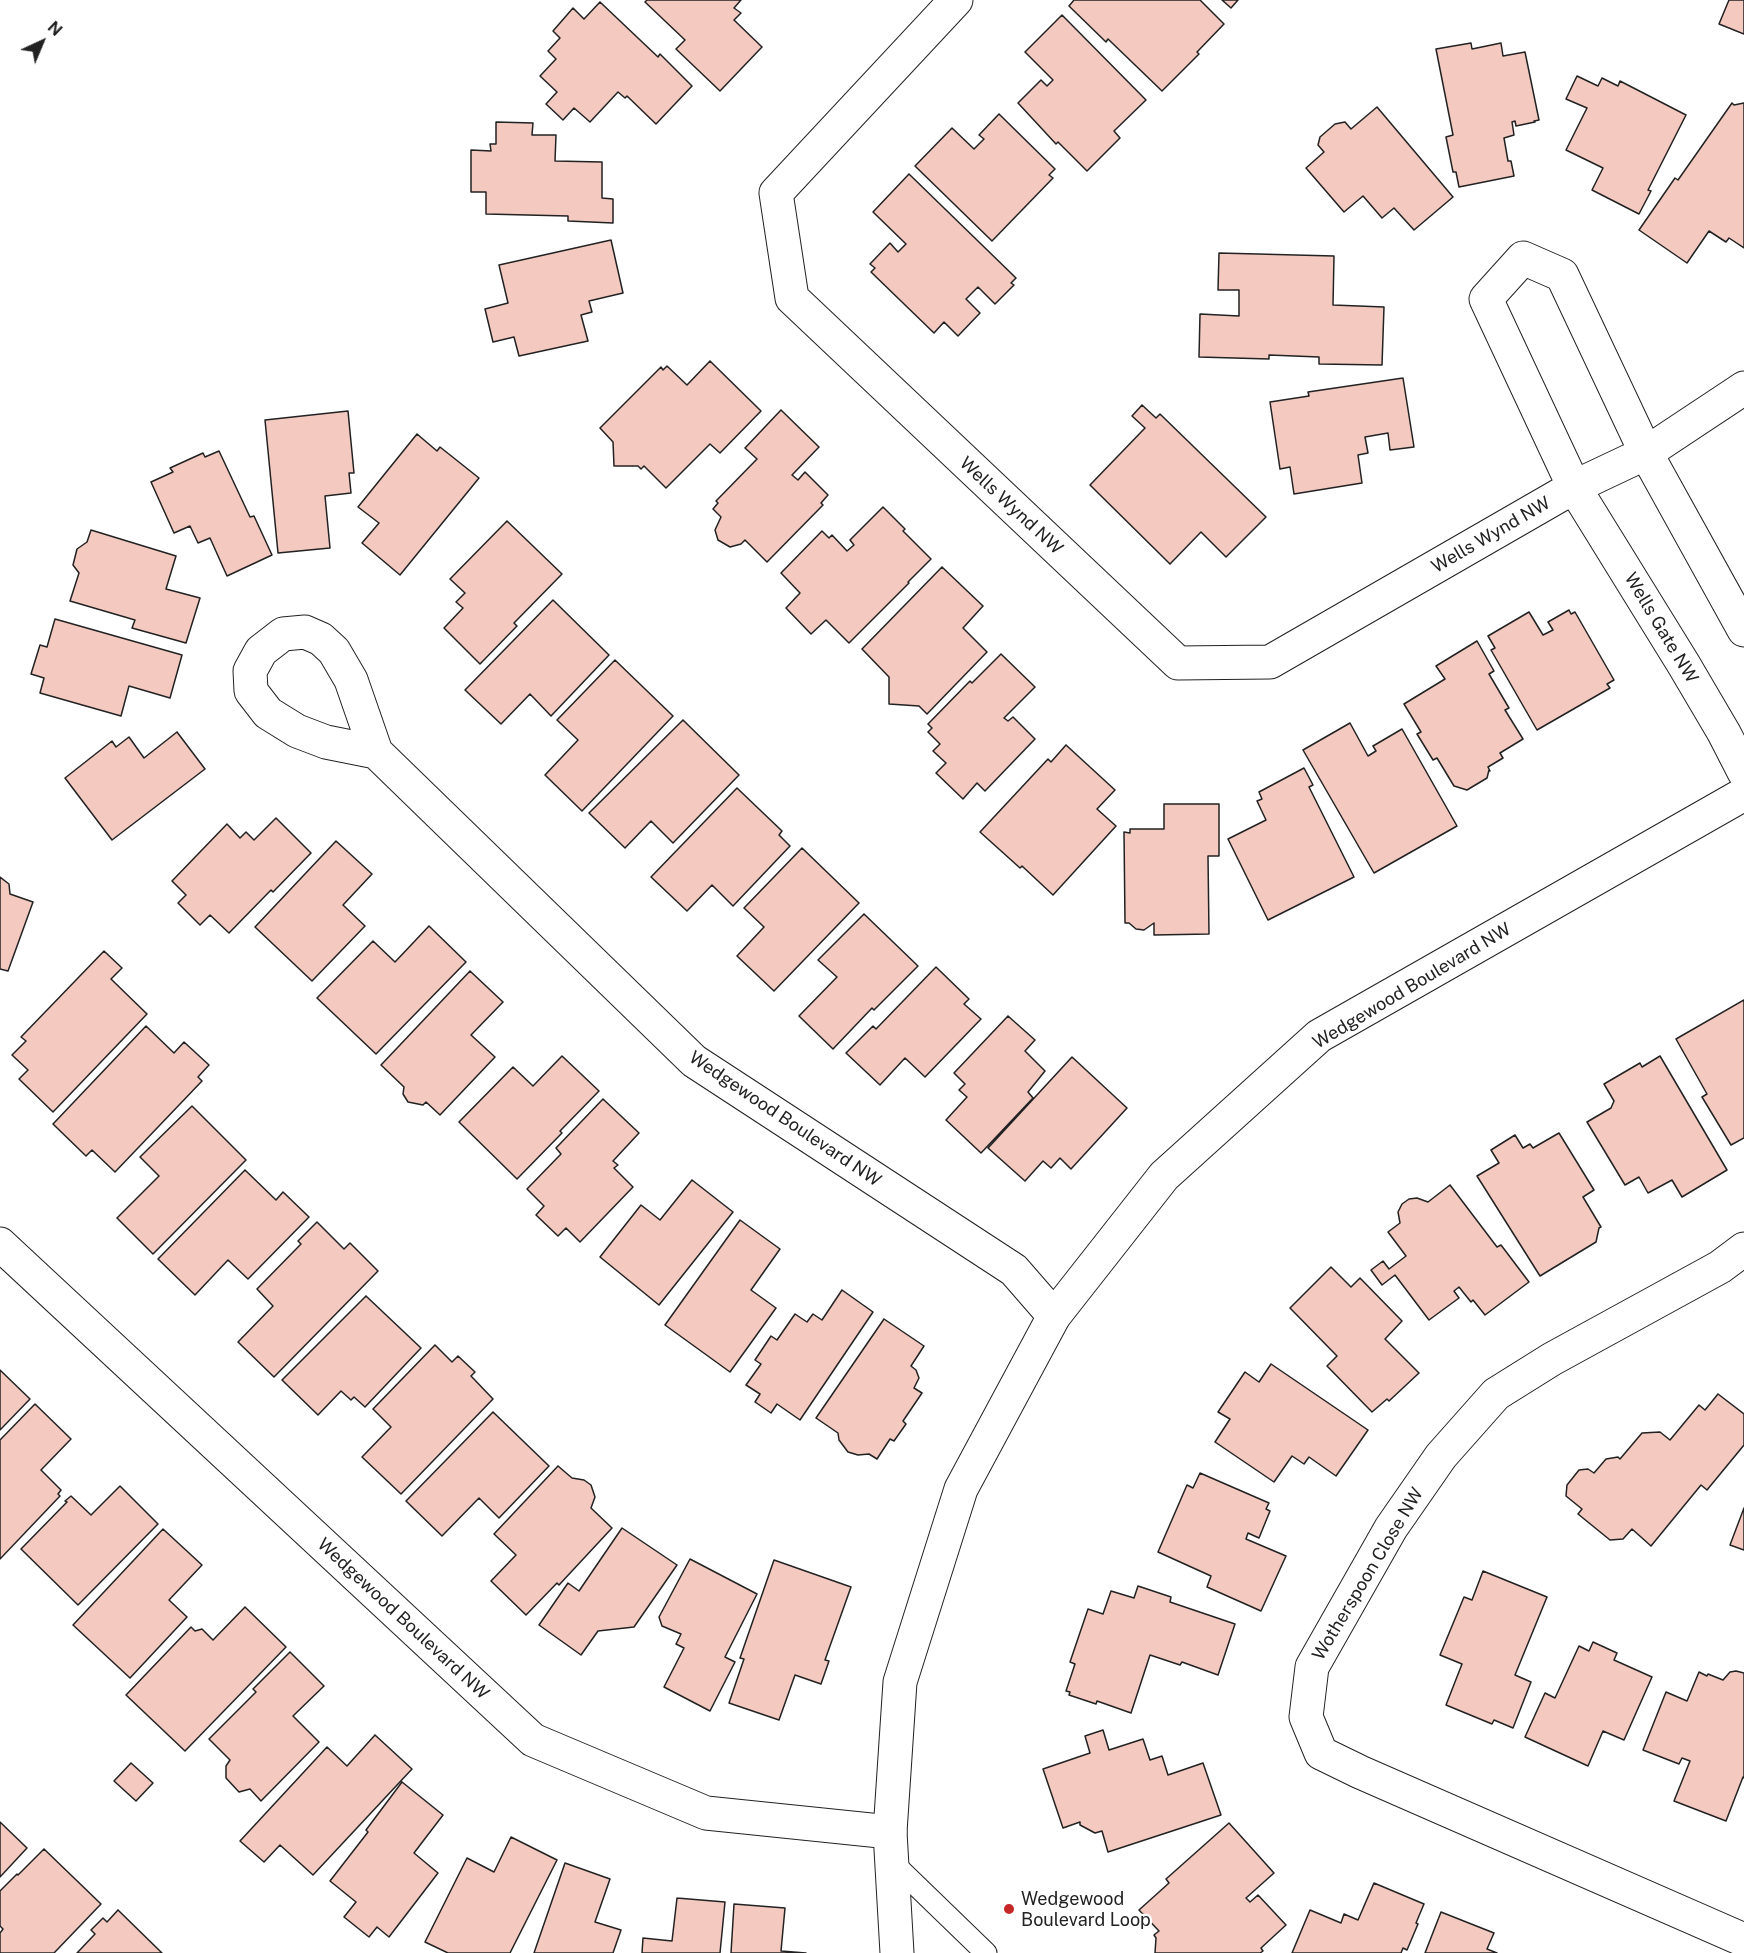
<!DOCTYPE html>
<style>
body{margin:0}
#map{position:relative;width:1744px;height:1953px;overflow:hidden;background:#fff;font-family:"Public Sans",sans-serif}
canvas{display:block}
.north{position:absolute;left:12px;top:12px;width:60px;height:60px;-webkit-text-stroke:4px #fff;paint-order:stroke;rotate:44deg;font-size:16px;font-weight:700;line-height:24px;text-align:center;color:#222}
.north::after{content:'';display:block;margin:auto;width:21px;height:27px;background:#222;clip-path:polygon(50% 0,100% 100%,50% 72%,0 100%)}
</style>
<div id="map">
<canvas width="1744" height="1953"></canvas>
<div class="north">N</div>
</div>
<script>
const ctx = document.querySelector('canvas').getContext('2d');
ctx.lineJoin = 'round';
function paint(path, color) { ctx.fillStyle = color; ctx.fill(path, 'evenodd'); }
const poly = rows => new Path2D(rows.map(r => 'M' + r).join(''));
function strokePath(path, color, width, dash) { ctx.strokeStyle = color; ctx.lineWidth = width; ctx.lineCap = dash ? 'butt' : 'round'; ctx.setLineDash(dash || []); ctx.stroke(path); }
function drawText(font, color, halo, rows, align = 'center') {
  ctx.font = font + ' "Public Sans",sans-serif'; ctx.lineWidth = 4.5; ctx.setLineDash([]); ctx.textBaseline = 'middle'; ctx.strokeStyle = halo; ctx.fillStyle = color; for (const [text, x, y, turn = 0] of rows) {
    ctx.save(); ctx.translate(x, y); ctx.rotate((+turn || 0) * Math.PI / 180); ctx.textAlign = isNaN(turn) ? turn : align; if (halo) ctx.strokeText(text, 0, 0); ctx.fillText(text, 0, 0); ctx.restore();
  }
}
const building = poly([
 [647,0,741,0,734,8,741,13,734,20,762,47,720,91,676,49,685,40,645,2,647,0],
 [1074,0,1200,0,1224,24,1197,52,1199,54,1162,91,1108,39,1106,42,1069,6,1074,0],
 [1222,0,1238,0,1231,8,1222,0],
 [1729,0,1744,0,1744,34,1719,24,1729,0],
 [600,2,658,57,660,54,692,86,656,124,627,96,625,98,618,92,590,122,574,108,563,120,546,104,557,92,540,76,556,59,548,51,560,38,553,31,573,8,584,19,600,2],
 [1062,15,1146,100,1114,131,1120,138,1087,171,1058,142,1056,144,1018,103,1041,80,1047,86,1053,80,1025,52,1062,15],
 [1471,43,1472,49,1501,43,1503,56,1525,52,1539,120,1534,121,1535,122,1516,126,1515,121,1512,122,1514,135,1504,138,1508,161,1511,161,1514,176,1459,187,1456,172,1453,172,1446,137,1453,135,1436,49,1471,43],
 [1577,76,1598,86,1602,78,1618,86,1620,81,1686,115,1648,190,1651,191,1639,214,1592,190,1603,168,1566,150,1587,108,1566,99,1577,76],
 [1732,103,1734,105,1744,103,1744,248,1729,238,1726,242,1709,231,1687,263,1639,230,1675,178,1678,180,1732,103],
 [1377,107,1453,197,1414,230,1394,208,1382,218,1363,196,1344,212,1306,168,1324,152,1318,145,1320,137,1335,124,1345,122,1351,129,1377,107],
 [999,114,1055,169,1049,175,1053,178,992,241,915,166,952,128,974,149,984,139,979,135,999,114],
 [496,122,533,123,532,135,556,135,555,161,602,162,602,198,613,199,613,223,568,221,568,216,486,214,486,192,471,192,471,150,491,151,490,144,496,144,496,122],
 [909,174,1016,278,1011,283,1014,285,995,304,978,287,966,299,980,313,958,336,944,322,934,333,871,272,875,268,870,264,890,243,898,252,906,244,873,212,909,174],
 [611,240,623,293,589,301,592,312,581,315,588,341,519,356,514,337,493,342,485,309,508,303,499,265,611,240],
 [1219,253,1334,256,1333,305,1384,307,1382,365,1319,364,1319,357,1269,355,1269,359,1199,357,1200,314,1239,316,1239,290,1218,290,1219,253],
 [710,361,761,411,720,453,710,444,666,488,644,466,641,469,638,466,614,466,613,442,600,428,661,367,663,370,667,366,687,385,710,361],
 [1403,378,1414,447,1390,450,1388,433,1365,437,1368,453,1358,455,1362,483,1294,494,1290,467,1280,469,1270,402,1309,396,1308,392,1403,378],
 [1142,405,1156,418,1160,414,1266,517,1226,557,1201,532,1170,564,1090,485,1145,428,1132,416,1142,405],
 [781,410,819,447,792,475,798,480,805,472,828,495,821,503,823,505,767,562,745,540,741,544,730,547,718,540,715,530,721,517,713,509,718,503,716,501,757,459,745,448,781,410],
 [348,411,354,473,349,473,351,493,325,496,330,548,278,553,265,420,348,411],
 [417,434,437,451,440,447,479,478,400,575,362,543,379,523,358,507,417,434],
 [219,451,250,517,254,516,272,555,227,576,210,538,198,543,190,526,174,533,151,482,173,472,170,468,203,453,205,457,219,451],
 [883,507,905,529,903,531,931,559,908,582,909,583,849,643,826,620,811,634,786,608,800,593,781,573,822,531,829,538,832,535,847,551,854,545,850,540,883,507],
 [507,521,562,574,514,623,517,626,480,664,444,628,463,608,456,602,465,593,450,579,507,521],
 [91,530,176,556,166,589,200,598,186,643,132,628,135,620,70,601,79,573,73,565,77,549,87,542,91,530],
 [942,567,983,606,963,628,987,652,927,714,919,706,889,704,889,677,862,649,942,567],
 [553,600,609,655,551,716,530,694,501,724,465,690,553,600],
 [1569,610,1571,614,1575,612,1614,680,1607,684,1610,688,1537,730,1491,650,1495,648,1488,636,1529,612,1543,635,1553,630,1548,622,1569,610],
 [55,619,182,655,170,698,129,686,121,716,40,693,44,678,31,674,40,645,47,647,55,619],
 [1477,641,1494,671,1489,674,1509,708,1505,710,1523,739,1500,753,1503,758,1488,767,1490,771,1489,770,1487,778,1467,790,1454,786,1437,758,1433,760,1417,734,1421,732,1404,704,1445,679,1436,666,1477,641],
 [1001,654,1035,687,1004,718,1008,721,1013,717,1035,739,985,791,977,783,963,799,936,773,946,763,933,751,940,744,928,732,932,728,928,724,970,681,972,683,1001,654],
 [615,660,673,716,582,811,545,775,578,740,557,720,615,660],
 [683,720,739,775,673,843,651,821,625,848,589,813,683,720],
 [1350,723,1368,756,1376,751,1373,746,1402,729,1457,826,1374,873,1303,750,1350,723],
 [177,732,205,769,112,840,65,778,112,741,116,747,129,737,144,758,177,732],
 [1066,745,1115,790,1097,809,1116,826,1053,895,1022,866,1020,868,980,832,1048,759,1051,762,1066,745],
 [1304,768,1313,785,1309,787,1354,877,1268,920,1228,839,1266,820,1257,801,1262,799,1259,792,1304,768],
 [737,788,782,831,779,835,790,846,733,906,712,885,687,911,651,877,737,788],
 [1164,804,1219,804,1219,856,1208,856,1209,934,1154,935,1154,923,1144,930,1136,929,1129,923,1125,923,1124,832,1130,833,1130,829,1164,829,1164,804],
 [276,818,311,853,273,892,271,890,229,933,210,915,200,925,178,903,186,895,172,881,227,824,240,838,246,832,254,840,276,818],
 [336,841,372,874,343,905,365,926,312,981,255,927,336,841],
 [802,848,859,903,774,991,737,956,764,927,744,908,802,848],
 [0,877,9,884,10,894,33,902,8,971,0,969,0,877],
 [864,914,918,966,874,1010,872,1008,833,1049,799,1016,837,977,818,960,864,914],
 [429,926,466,962,376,1054,317,998,373,941,395,962,429,926],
 [104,951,122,968,111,979,147,1014,53,1112,19,1079,28,1070,12,1055,26,1041,21,1037,104,951],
 [936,967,969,999,964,1004,981,1019,925,1077,905,1058,880,1085,846,1053,873,1026,876,1029,936,967],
 [470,971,503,1002,471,1035,495,1057,440,1115,426,1102,423,1105,408,1102,403,1094,404,1087,381,1065,470,971],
 [1744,1000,1744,1138,1731,1145,1702,1097,1707,1094,1676,1039,1744,1000],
 [1008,1016,1035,1040,1025,1051,1045,1071,1028,1092,1033,1098,981,1153,946,1120,967,1097,959,1090,965,1084,954,1073,1008,1016],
 [146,1026,174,1053,184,1042,209,1065,198,1077,202,1081,115,1172,92,1150,86,1156,53,1124,146,1026],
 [562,1056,599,1091,560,1131,562,1133,517,1179,459,1122,513,1067,533,1086,562,1056],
 [1660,1056,1727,1170,1682,1197,1672,1180,1648,1193,1639,1177,1625,1185,1587,1122,1611,1108,1614,1101,1604,1084,1640,1063,1642,1067,1660,1056],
 [1072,1057,1127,1108,1071,1169,1060,1158,1051,1168,1043,1161,1025,1181,988,1148,1072,1057],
 [603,1099,639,1133,613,1161,618,1165,614,1168,633,1187,580,1242,566,1228,558,1236,536,1215,544,1206,527,1189,561,1154,556,1148,603,1099],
 [192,1106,246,1160,153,1254,117,1218,159,1176,140,1157,192,1106],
 [1559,1133,1594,1190,1583,1197,1601,1227,1599,1228,1596,1242,1540,1276,1477,1176,1499,1163,1491,1150,1515,1135,1523,1148,1530,1144,1533,1148,1559,1133],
 [245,1170,276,1200,283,1192,309,1217,248,1279,228,1260,195,1295,158,1259,245,1170],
 [692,1180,733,1212,659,1305,600,1257,641,1205,660,1220,692,1180],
 [1450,1185,1497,1247,1501,1245,1529,1282,1485,1315,1473,1300,1471,1302,1459,1287,1454,1291,1459,1298,1429,1320,1395,1275,1382,1285,1371,1270,1383,1261,1389,1269,1406,1256,1388,1232,1400,1223,1398,1212,1402,1204,1409,1199,1417,1198,1428,1202,1450,1185],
 [740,1220,780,1249,751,1290,776,1308,730,1372,665,1325,740,1220],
 [317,1222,344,1249,350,1243,378,1271,274,1377,238,1342,273,1306,257,1289,301,1244,298,1241,317,1222],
 [1331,1267,1351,1287,1360,1278,1402,1321,1385,1339,1419,1373,1389,1401,1387,1399,1372,1412,1327,1366,1337,1356,1290,1308,1331,1267],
 [842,1290,873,1312,800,1420,777,1404,771,1413,755,1402,760,1394,746,1385,761,1364,755,1360,771,1336,777,1340,795,1314,807,1322,813,1314,822,1320,842,1290],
 [366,1296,421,1348,365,1407,354,1397,351,1400,341,1391,318,1415,282,1380,366,1296],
 [884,1319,924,1346,911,1366,916,1370,919,1378,914,1388,922,1393,903,1421,906,1424,894,1441,890,1439,877,1459,869,1454,858,1455,848,1452,839,1440,838,1433,816,1418,884,1319],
 [435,1345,452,1362,458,1356,475,1372,471,1376,493,1399,401,1494,362,1457,391,1427,373,1409,435,1345],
 [1271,1364,1368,1430,1336,1476,1309,1457,1304,1464,1292,1456,1274,1482,1215,1442,1230,1419,1218,1412,1245,1372,1259,1382,1271,1364],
 [0,1370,30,1399,0,1430,0,1370],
 [1718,1394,1744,1414,1744,1445,1707,1490,1701,1485,1651,1546,1632,1529,1623,1539,1610,1540,1578,1514,1582,1509,1566,1496,1567,1485,1579,1470,1588,1469,1594,1473,1606,1459,1618,1457,1620,1459,1642,1433,1660,1432,1670,1440,1699,1405,1705,1410,1718,1394],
 [35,1404,71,1439,41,1470,61,1490,58,1494,60,1496,0,1559,0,1440,35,1404],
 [493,1412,549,1466,499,1518,479,1498,442,1536,406,1501,493,1412],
 [558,1466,572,1478,584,1480,591,1485,595,1497,591,1508,612,1528,559,1585,557,1583,526,1615,491,1581,516,1555,494,1534,558,1466],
 [1200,1473,1269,1503,1266,1509,1270,1511,1259,1538,1248,1533,1246,1539,1286,1556,1261,1611,1207,1587,1211,1576,1158,1552,1187,1485,1193,1488,1200,1473],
 [120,1486,158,1524,78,1605,21,1549,67,1502,65,1501,71,1496,91,1515,120,1486],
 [1744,1508,1744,1550,1730,1545,1744,1508],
 [622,1528,677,1565,634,1627,598,1631,581,1655,539,1625,568,1583,579,1591,622,1528],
 [163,1529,202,1565,169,1600,187,1617,130,1678,73,1625,163,1529],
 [690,1559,757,1594,725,1657,735,1662,710,1711,664,1687,684,1648,676,1644,681,1634,662,1626,659,1617,690,1559],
 [774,1560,851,1587,825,1660,829,1661,821,1684,795,1675,779,1720,729,1703,744,1659,740,1658,774,1560],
 [1483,1571,1547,1597,1515,1675,1531,1682,1513,1728,1494,1720,1492,1724,1446,1705,1462,1664,1440,1655,1464,1597,1472,1600,1483,1571],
 [1138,1586,1171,1597,1170,1602,1235,1624,1218,1675,1182,1662,1180,1665,1150,1655,1131,1713,1097,1701,1096,1704,1069,1695,1070,1692,1066,1691,1075,1664,1070,1662,1088,1609,1103,1614,1111,1591,1134,1598,1138,1586],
 [245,1607,286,1647,185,1751,126,1695,191,1627,195,1631,202,1629,213,1640,245,1607],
 [1593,1642,1617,1653,1614,1660,1652,1677,1624,1740,1603,1731,1588,1766,1525,1737,1545,1693,1555,1698,1579,1646,1589,1651,1593,1642],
 [290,1652,324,1686,293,1716,319,1742,261,1801,250,1789,239,1792,226,1778,226,1766,230,1760,209,1739,256,1692,253,1689,290,1652],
 [1736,1671,1744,1673,1744,1778,1743,1777,1726,1821,1674,1801,1690,1761,1682,1758,1679,1764,1643,1750,1666,1692,1687,1701,1699,1672,1707,1676,1708,1674,1723,1680,1730,1672,1736,1671],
 [1103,1730,1109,1750,1143,1739,1150,1760,1162,1756,1168,1775,1203,1763,1221,1815,1108,1852,1102,1831,1095,1833,1080,1825,1080,1822,1063,1828,1043,1769,1090,1753,1085,1736,1103,1730],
 [375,1735,412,1769,313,1875,280,1845,264,1862,240,1841,327,1747,347,1766,375,1735],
 [131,1763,153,1783,136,1801,114,1781,131,1763],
 [402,1782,443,1815,414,1853,438,1873,389,1937,377,1927,369,1937,344,1917,356,1902,330,1881,368,1832,366,1830,402,1782],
 [0,1822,27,1848,0,1877,0,1822],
 [1229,1823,1274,1873,1246,1898,1250,1902,1258,1895,1286,1925,1261,1948,1263,1951,1260,1953,1155,1953,1156,1938,1154,1935,1159,1931,1139,1910,1169,1883,1166,1879,1229,1823],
 [511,1837,557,1860,510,1953,448,1953,425,1942,467,1858,494,1872,511,1837],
 [44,1849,101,1904,54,1953,0,1953,0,1933,3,1929,0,1926,0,1891,17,1874,18,1875,44,1849],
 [565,1863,610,1879,595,1922,621,1930,613,1953,534,1953,565,1863],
 [1374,1883,1424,1904,1416,1923,1418,1924,1407,1950,1403,1948,1401,1953,1292,1953,1310,1910,1341,1923,1344,1914,1358,1920,1374,1883],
 [677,1898,725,1902,720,1953,642,1953,643,1938,672,1941,677,1898],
 [734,1904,785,1908,781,1951,806,1953,731,1953,734,1904],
 [118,1910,162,1953,77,1953,95,1934,91,1930,103,1918,107,1922,118,1910],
 [1441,1912,1494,1933,1487,1949,1497,1953,1425,1953,1441,1912]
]);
paint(building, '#f3c9c0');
strokePath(building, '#222', 1.5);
const service = poly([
 [892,1862,986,1953]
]);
const minor = poly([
 [956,0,776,193,792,298,1178,663,1270,662,1574,487,1646,453,1744,388],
 [1744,630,1646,453,1562,275,1523,258,1486,299,1574,487,1684,665,1724,733,1744,772],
 [376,752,326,742,297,731,268,713,251,691,250,671,261,651,283,634,305,632,321,639,334,651,351,680,376,752,694,1061,1014,1270,1054,1316],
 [0,1244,533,1740,706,1813,890,1832],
 [1744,1249,1720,1267,1552,1359,1496,1394,1441,1456,1391,1528,1312,1667,1306,1717,1321,1753,1360,1772,1744,1940]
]);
const tertiary = poly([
 [897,1953,890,1832,900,1682,961,1489,1054,1316,1164,1176,1319,1036,1744,794]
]);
strokePath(service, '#222', 23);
strokePath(minor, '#222', 35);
strokePath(tertiary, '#222', 35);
strokePath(service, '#fff', 21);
strokePath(minor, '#fff', 33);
strokePath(tertiary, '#fff', 33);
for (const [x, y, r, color] of [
 [1009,1909,6,"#c62828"]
]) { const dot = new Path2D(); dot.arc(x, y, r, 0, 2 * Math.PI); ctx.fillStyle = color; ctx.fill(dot); strokePath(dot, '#fff', 2); }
drawText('18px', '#222', '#fff', [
 ["Wells Wynd NW",1011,506,43],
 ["Wells Wynd NW",1491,535,-30],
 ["Wells Gate NW",1661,628,59],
 ["Wedgewood Boulevard NW",1412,986,-31],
 ["Wedgewood Boulevard NW",785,1119,34],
 ["Wotherspoon Close NW",1368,1574,-59],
 ["Wedgewood Boulevard NW",403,1619,43]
]);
drawText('18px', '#222', '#fff', [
 ["Wedgewood",1021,1899],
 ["Boulevard Loop",1021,1920]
], 'left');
</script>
